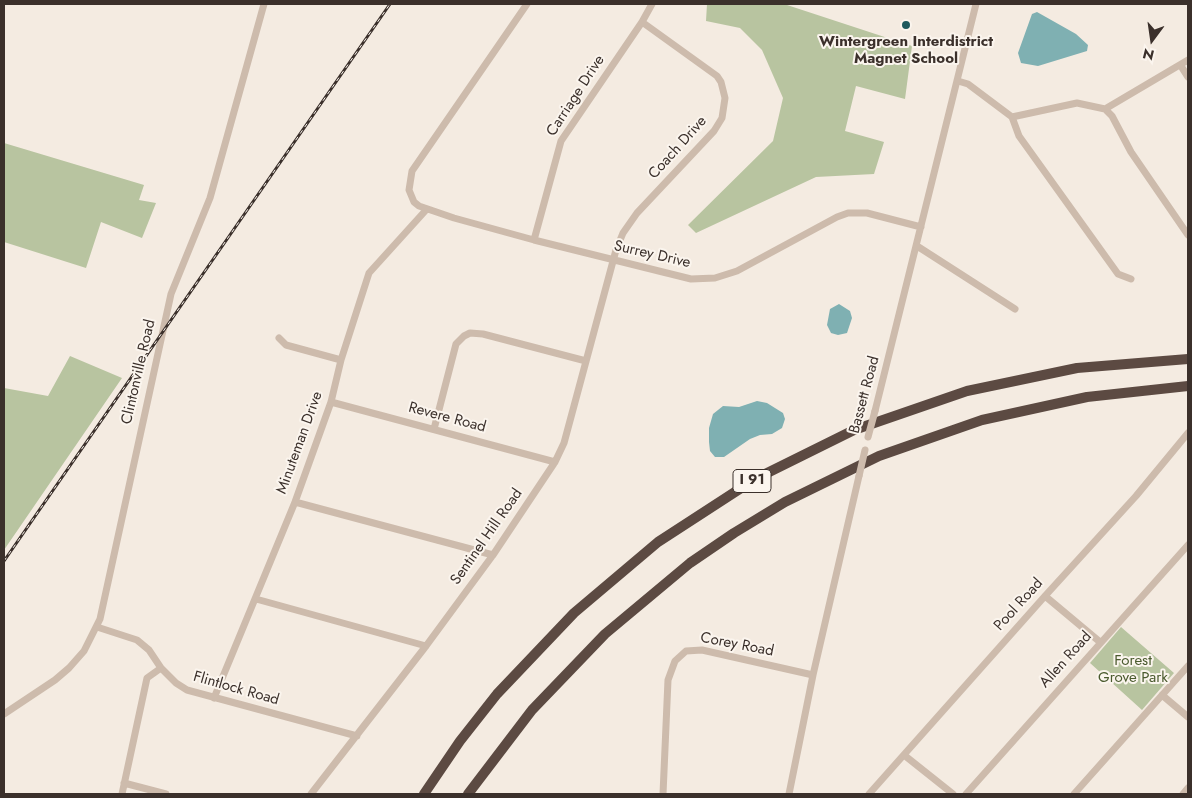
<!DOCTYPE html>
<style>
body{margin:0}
#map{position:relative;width:1192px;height:798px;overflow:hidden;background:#f4ebe1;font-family:Jost,sans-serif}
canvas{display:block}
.frame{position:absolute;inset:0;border:5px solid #3b302b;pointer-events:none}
.north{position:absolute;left:1127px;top:15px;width:50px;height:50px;-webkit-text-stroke:4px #fbf5ee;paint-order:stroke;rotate:194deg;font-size:14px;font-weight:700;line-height:20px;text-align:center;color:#3b302b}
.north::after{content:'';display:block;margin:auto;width:18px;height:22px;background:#3b302b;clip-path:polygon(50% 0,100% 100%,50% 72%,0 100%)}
</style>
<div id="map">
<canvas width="1192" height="798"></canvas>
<div class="frame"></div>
<div class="north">N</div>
</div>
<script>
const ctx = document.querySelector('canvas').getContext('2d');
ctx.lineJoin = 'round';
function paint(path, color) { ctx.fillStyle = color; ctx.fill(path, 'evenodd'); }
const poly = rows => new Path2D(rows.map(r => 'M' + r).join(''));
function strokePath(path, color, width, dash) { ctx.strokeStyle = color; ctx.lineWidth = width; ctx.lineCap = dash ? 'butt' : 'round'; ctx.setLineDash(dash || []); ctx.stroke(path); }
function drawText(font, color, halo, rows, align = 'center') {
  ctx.font = font + ' Jost,sans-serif'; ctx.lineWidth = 4; ctx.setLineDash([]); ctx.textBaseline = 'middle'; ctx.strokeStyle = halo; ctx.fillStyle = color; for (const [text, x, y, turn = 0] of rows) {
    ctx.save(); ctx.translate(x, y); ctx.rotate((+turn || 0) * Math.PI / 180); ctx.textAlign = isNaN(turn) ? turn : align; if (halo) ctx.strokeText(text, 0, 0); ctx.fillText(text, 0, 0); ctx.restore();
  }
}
paint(poly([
 [707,4,784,4,912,46,905,99,856,86,845,131,884,142,874,174,816,177,696,233,688,225,773,141,783,98,762,50,740,28,706,21],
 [4,143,144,185,139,200,156,203,142,238,101,222,86,268,4,242],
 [70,356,122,378,4,550,4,388,48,396],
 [1121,627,1174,673,1142,710,1090,663]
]), '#b8c4a0');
paint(poly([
 [1037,12,1076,34,1088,45,1087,51,1038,66,1021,63,1018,53,1032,14],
 [839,304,850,311,852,318,847,333,838,335,831,333,827,325,830,309],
 [757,401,767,403,783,413,785,419,782,428,772,434,760,435,750,439,724,457,715,457,710,451,709,442,709,428,713,414,723,406,739,407]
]), '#7fb0b2');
strokePath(poly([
 [527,4,412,171,409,190,414,202,419,206,454,218,534,240,691,279,715,278,737,271,837,217,848,213,867,213,921,227],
 [1181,66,1188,77],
 [958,81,968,84,1012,117,1077,103,1105,109,1112,116,1131,152,1188,235],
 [1105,109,1188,60],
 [1012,117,1019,136,1118,274,1131,279],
 [534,240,561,141,642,22,652,4],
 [917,246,1015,309],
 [279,338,286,345,341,360],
 [331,402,555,462],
 [875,411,976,4],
 [434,429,456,344,464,336,470,333,483,334,586,361],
 [295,502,493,555],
 [1045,596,1100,642],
 [256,599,426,646],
 [97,627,137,640,149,650,161,668,176,683,187,690,357,736],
 [1162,695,1188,717],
 [214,698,295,502,331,402,341,360,369,273,426,210],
 [4,714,55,680,69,668,84,651,100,619,171,294,210,198,264,4],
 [904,755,953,794],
 [124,783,166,794],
 [122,794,147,678,161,668],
 [311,794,426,646,493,555,555,462,564,443,616,250,623,233,637,213,714,131,722,118,725,98,721,82,717,76,642,22],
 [663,794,668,680,675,661,686,651,702,650,813,675],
 [789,794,813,675,859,476],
 [869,794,1045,596,1136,496,1188,433],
 [966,794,1188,545],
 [1074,794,1188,666],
 [1183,794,1188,788]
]), '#cdbbac', 7);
strokePath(poly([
 [424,794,460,741,497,694,574,613,658,542,755,479,854,430,967,391,1077,368,1188,359],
 [468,794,532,710,605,634,690,563,734,533,785,502,879,456,982,420,1087,397,1188,386]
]), '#5c4a42', 10);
const rail = poly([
 [4,561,390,4]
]);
strokePath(rail, '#3b302b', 3);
strokePath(rail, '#fbf5ee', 1, [4]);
strokePath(poly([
 [868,437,875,411],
 [859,476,865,450]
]), '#cdbbac', 7);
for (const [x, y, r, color] of [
 [906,25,5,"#1f5a5e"]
]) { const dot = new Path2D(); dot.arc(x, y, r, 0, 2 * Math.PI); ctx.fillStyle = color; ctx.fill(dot); strokePath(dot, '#fbf5ee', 2); }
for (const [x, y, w] of [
 [752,481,38]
]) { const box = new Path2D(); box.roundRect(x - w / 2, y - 11.5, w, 23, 4); ctx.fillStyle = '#fbf5ee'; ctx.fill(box); strokePath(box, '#3b302b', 1); }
drawText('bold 14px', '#3b302b', null, [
 ["I 91",752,481]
]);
drawText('bold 15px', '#3b302b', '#fbf5ee', [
 ["Wintergreen Interdistrict",906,42],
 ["Magnet School",906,59]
]);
drawText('15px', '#3b302b', '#fbf5ee', [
 ["Carriage Drive",576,96,-57],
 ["Coach Drive",678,148,-48],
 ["Surrey Drive",652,255,13],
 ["Clintonville Road",139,372,-77],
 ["Bassett Road",865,395,-75],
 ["Revere Road",447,418,15],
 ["Minuteman Drive",300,443,-70],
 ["Sentinel Hill Road",487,537,-55],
 ["Pool Road",1019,605,-48],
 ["Corey Road",737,645,11],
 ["Allen Road",1066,660,-48],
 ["Flintlock Road",236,689,16]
]);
drawText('15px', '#4a5a2e', '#fbf5ee', [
 ["Forest",1133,661],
 ["Grove Park",1133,678]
]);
</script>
